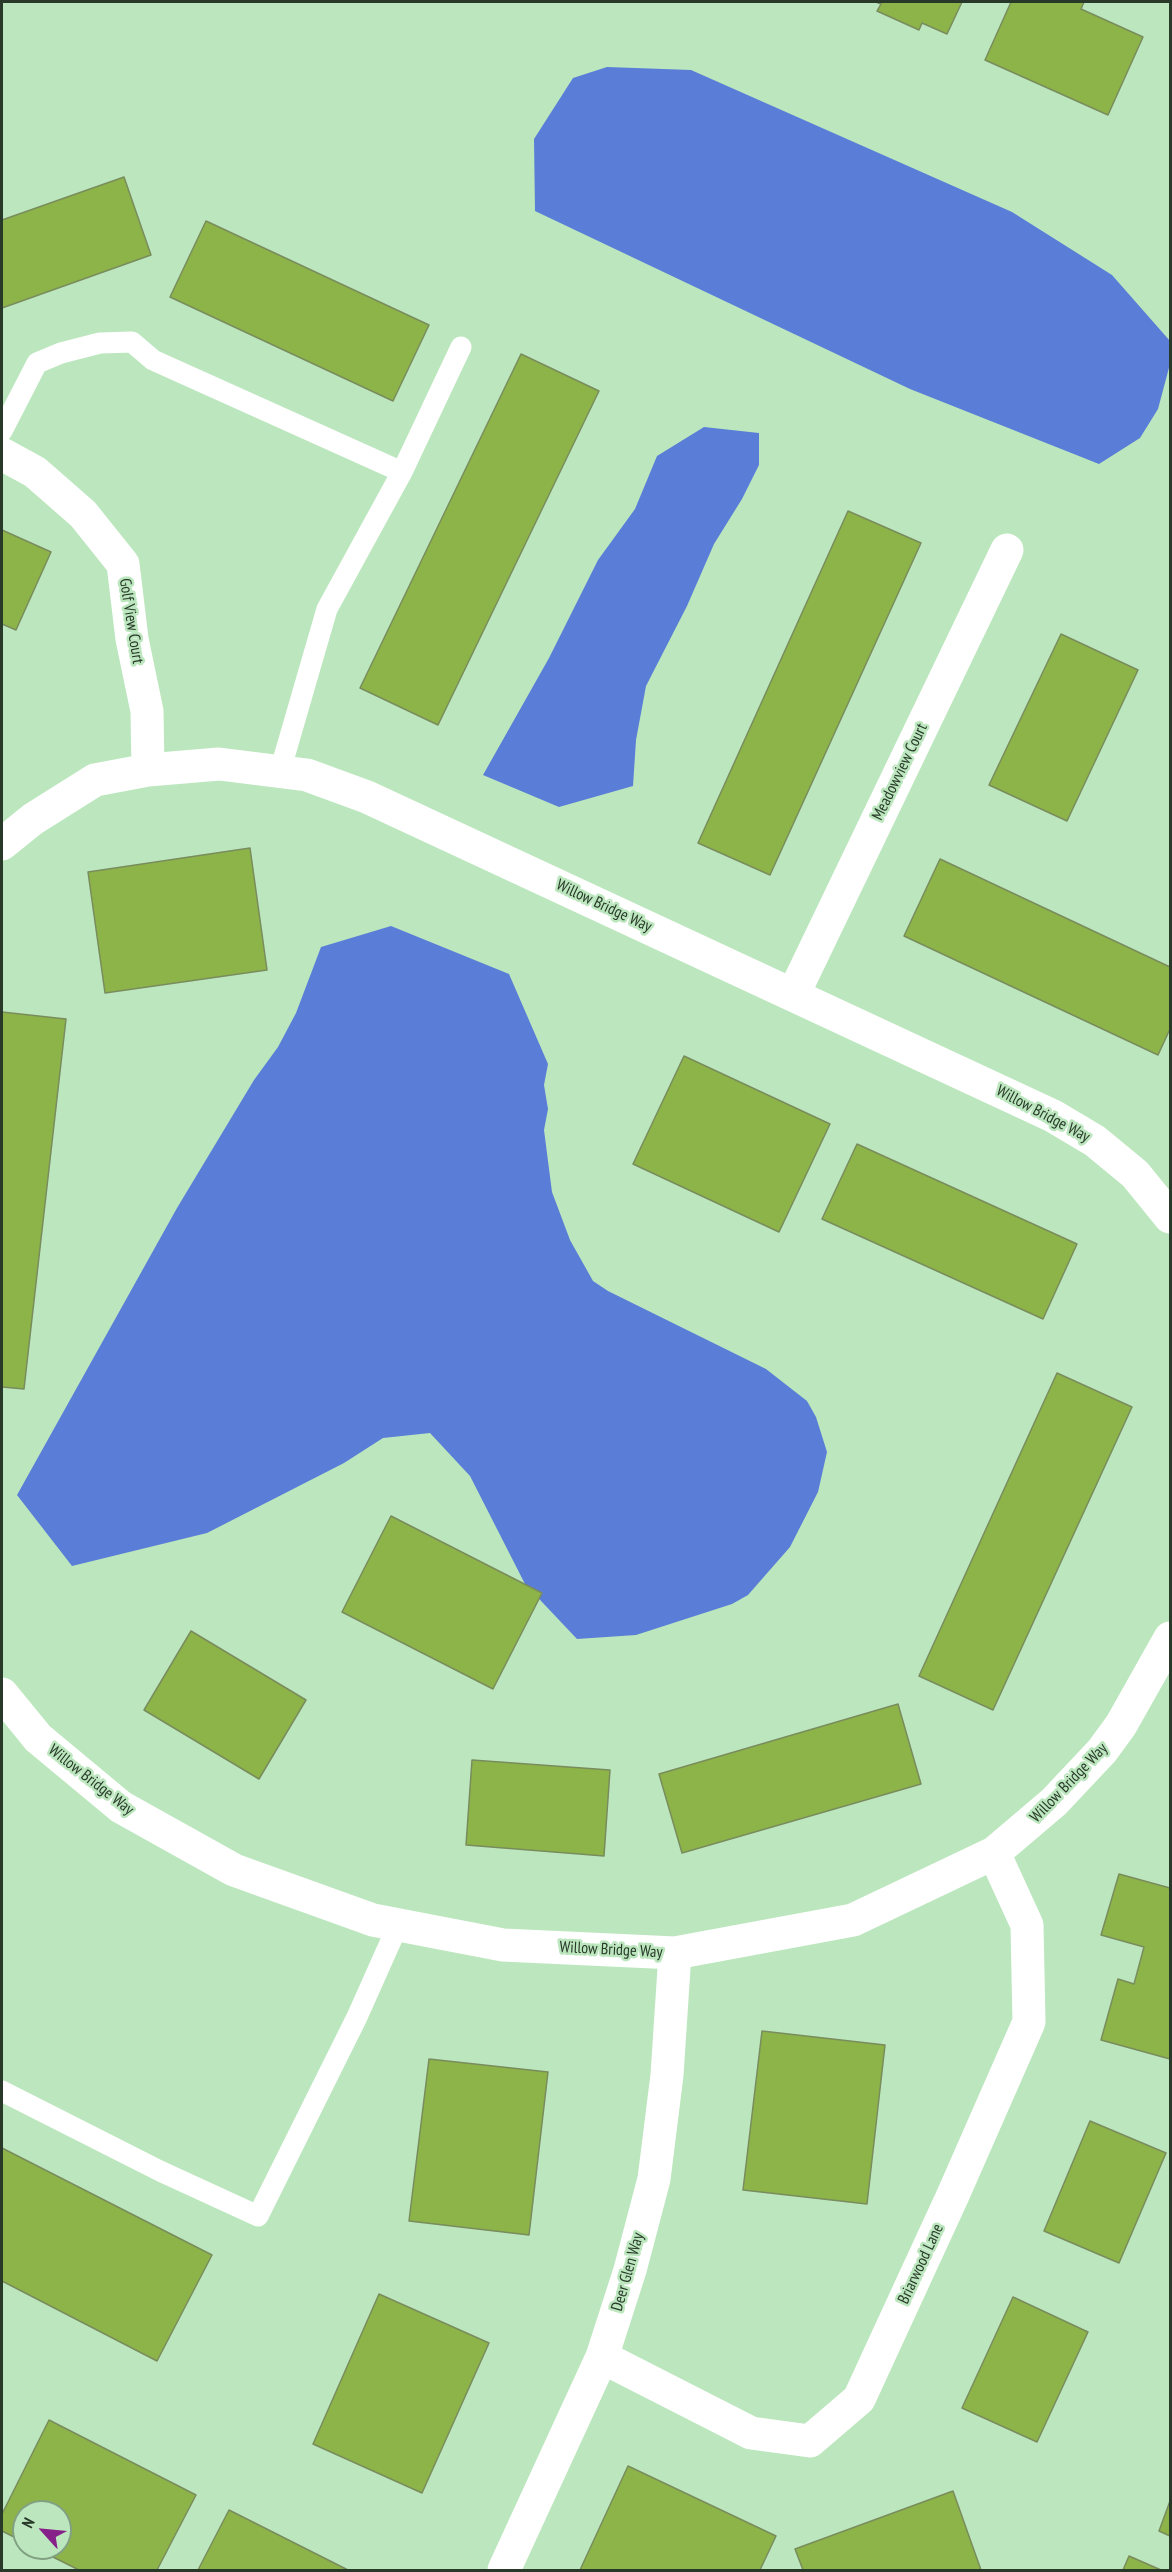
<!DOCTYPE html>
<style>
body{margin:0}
#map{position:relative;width:1172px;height:2572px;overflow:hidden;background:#bce7be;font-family:"PT Sans Narrow",sans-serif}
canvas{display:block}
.frame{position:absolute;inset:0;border:3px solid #283929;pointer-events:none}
.north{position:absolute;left:12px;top:2500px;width:60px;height:60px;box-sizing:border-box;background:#bce7be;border:2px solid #81a182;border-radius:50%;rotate:297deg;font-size:16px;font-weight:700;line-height:24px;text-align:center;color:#283929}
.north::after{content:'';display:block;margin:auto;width:21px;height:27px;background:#852189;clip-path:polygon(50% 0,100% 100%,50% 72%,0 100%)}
</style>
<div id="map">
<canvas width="1172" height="2572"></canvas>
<div class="frame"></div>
<div class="north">N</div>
</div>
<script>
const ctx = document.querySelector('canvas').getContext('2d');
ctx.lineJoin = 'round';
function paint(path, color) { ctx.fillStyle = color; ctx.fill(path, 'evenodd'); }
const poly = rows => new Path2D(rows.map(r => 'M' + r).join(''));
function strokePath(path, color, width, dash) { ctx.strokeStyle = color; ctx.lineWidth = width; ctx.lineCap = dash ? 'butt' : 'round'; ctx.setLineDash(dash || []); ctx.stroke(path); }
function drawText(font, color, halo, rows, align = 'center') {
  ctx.font = font + ' "PT Sans Narrow",sans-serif'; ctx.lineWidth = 5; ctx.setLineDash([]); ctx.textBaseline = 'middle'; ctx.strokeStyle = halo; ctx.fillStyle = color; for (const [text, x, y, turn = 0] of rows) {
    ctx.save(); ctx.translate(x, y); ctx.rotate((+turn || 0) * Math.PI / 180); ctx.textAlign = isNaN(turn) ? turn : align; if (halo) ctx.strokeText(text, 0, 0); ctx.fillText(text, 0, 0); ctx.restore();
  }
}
paint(poly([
 [607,67,691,70,1012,212,1112,275,1170,341,1170,364,1158,409,1140,438,1099,464,910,389,535,211,534,139,573,78],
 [704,427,759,433,759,465,742,499,714,544,687,606,646,686,636,740,633,786,559,807,483,775,549,658,598,560,635,509,657,456],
 [391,926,509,974,548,1064,544,1085,548,1109,544,1130,552,1192,570,1240,593,1281,608,1291,766,1369,807,1401,816,1417,827,1452,818,1492,790,1547,748,1595,732,1604,636,1635,577,1639,525,1584,470,1476,430,1433,383,1438,344,1463,207,1533,72,1566,17,1495,177,1208,254,1080,278,1047,296,1013,321,947]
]), '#5a7dd7');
const building = poly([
 [876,2,962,2,947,34,922,23,919,30,877,11,881,4,876,2],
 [1011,2,1084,2,1081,9,1143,37,1108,115,985,60,1011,2],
 [124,177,151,255,2,308,2,220,124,177],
 [206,221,429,325,393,401,170,297,206,221],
 [521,354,599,391,438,725,360,688,521,354],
 [848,511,921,543,770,875,698,843,848,511],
 [2,530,51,552,16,630,2,624,2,530],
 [1061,634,1138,670,1067,821,989,785,1061,634],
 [250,848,267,970,105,993,88,872,250,848],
 [940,859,1170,967,1170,1029,1158,1055,904,936,940,859],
 [2,1012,66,1019,24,1389,2,1387,2,1012],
 [684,1056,830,1124,779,1232,633,1164,684,1056],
 [857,1144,1077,1244,1043,1319,822,1219,857,1144],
 [1057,1373,1132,1407,993,1710,919,1676,1057,1373],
 [391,1516,542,1593,493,1689,342,1612,391,1516],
 [191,1631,306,1700,259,1779,144,1710,191,1631],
 [898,1704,921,1784,682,1853,659,1774,898,1704],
 [472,1760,610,1770,604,1856,466,1845,472,1760],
 [1119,1874,1170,1888,1170,2059,1101,2040,1118,1979,1134,1984,1144,1947,1101,1935,1119,1874],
 [762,2031,885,2045,867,2204,743,2190,762,2031],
 [429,2059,548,2072,529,2235,409,2221,429,2059],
 [1090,2121,1166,2153,1119,2263,1044,2231,1090,2121],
 [2,2148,212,2255,157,2361,2,2281,2,2148],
 [379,2294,489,2343,422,2493,313,2444,379,2294],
 [1013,2297,1088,2332,1037,2442,962,2408,1013,2297],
 [49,2420,196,2495,157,2570,79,2570,35,2548,60,2548,60,2512,24,2512,24,2542,2,2531,2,2514,49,2420],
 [628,2466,776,2536,760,2570,580,2570,628,2466],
 [953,2491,981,2570,803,2570,795,2549,953,2491],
 [1170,2501,1170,2536,1159,2531,1170,2501],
 [229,2510,348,2570,198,2570,229,2510],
 [1129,2556,1161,2570,1123,2570,1129,2556]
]);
paint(building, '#8db448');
strokePath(building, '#798c5d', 1.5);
strokePath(poly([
 [2,431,37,363,61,353,100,343,132,342,153,360,402,472],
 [280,771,327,609,402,472,461,347],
 [2,2091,160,2171,258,2216,357,2017,398,1925]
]), '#fff', 21);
strokePath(poly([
 [2,454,35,472,83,514,123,564,132,639,147,711,148,770],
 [2,844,33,819,95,780,148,770,219,764,307,775,367,797,1053,1116,1095,1141,1135,1174,1170,1217],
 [794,993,1007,550],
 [2,1694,38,1738,121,1807,234,1870,373,1920,503,1945,675,1953,853,1920,994,1853,1054,1802,1102,1751,1121,1725,1170,1638],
 [602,2357,751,2433,810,2441,859,2399,953,2195,1029,2022,1027,1925,994,1853],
 [504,2570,602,2357,630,2270,654,2179,667,2075,675,1953]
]), '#fff', 33);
drawText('16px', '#283929', '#bce7be', [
 ["Golf View Court",131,621,81],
 ["Meadowview Court",900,772,-64],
 ["Willow Bridge Way",604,906,25],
 ["Willow Bridge Way",1043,1114,28],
 ["Willow Bridge Way",91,1780,38],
 ["Willow Bridge Way",1069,1783,-46],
 ["Willow Bridge Way",611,1950,3],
 ["Briarwood Lane",921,2264,-65],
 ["Deer Glen Way",628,2272,-74]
]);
</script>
